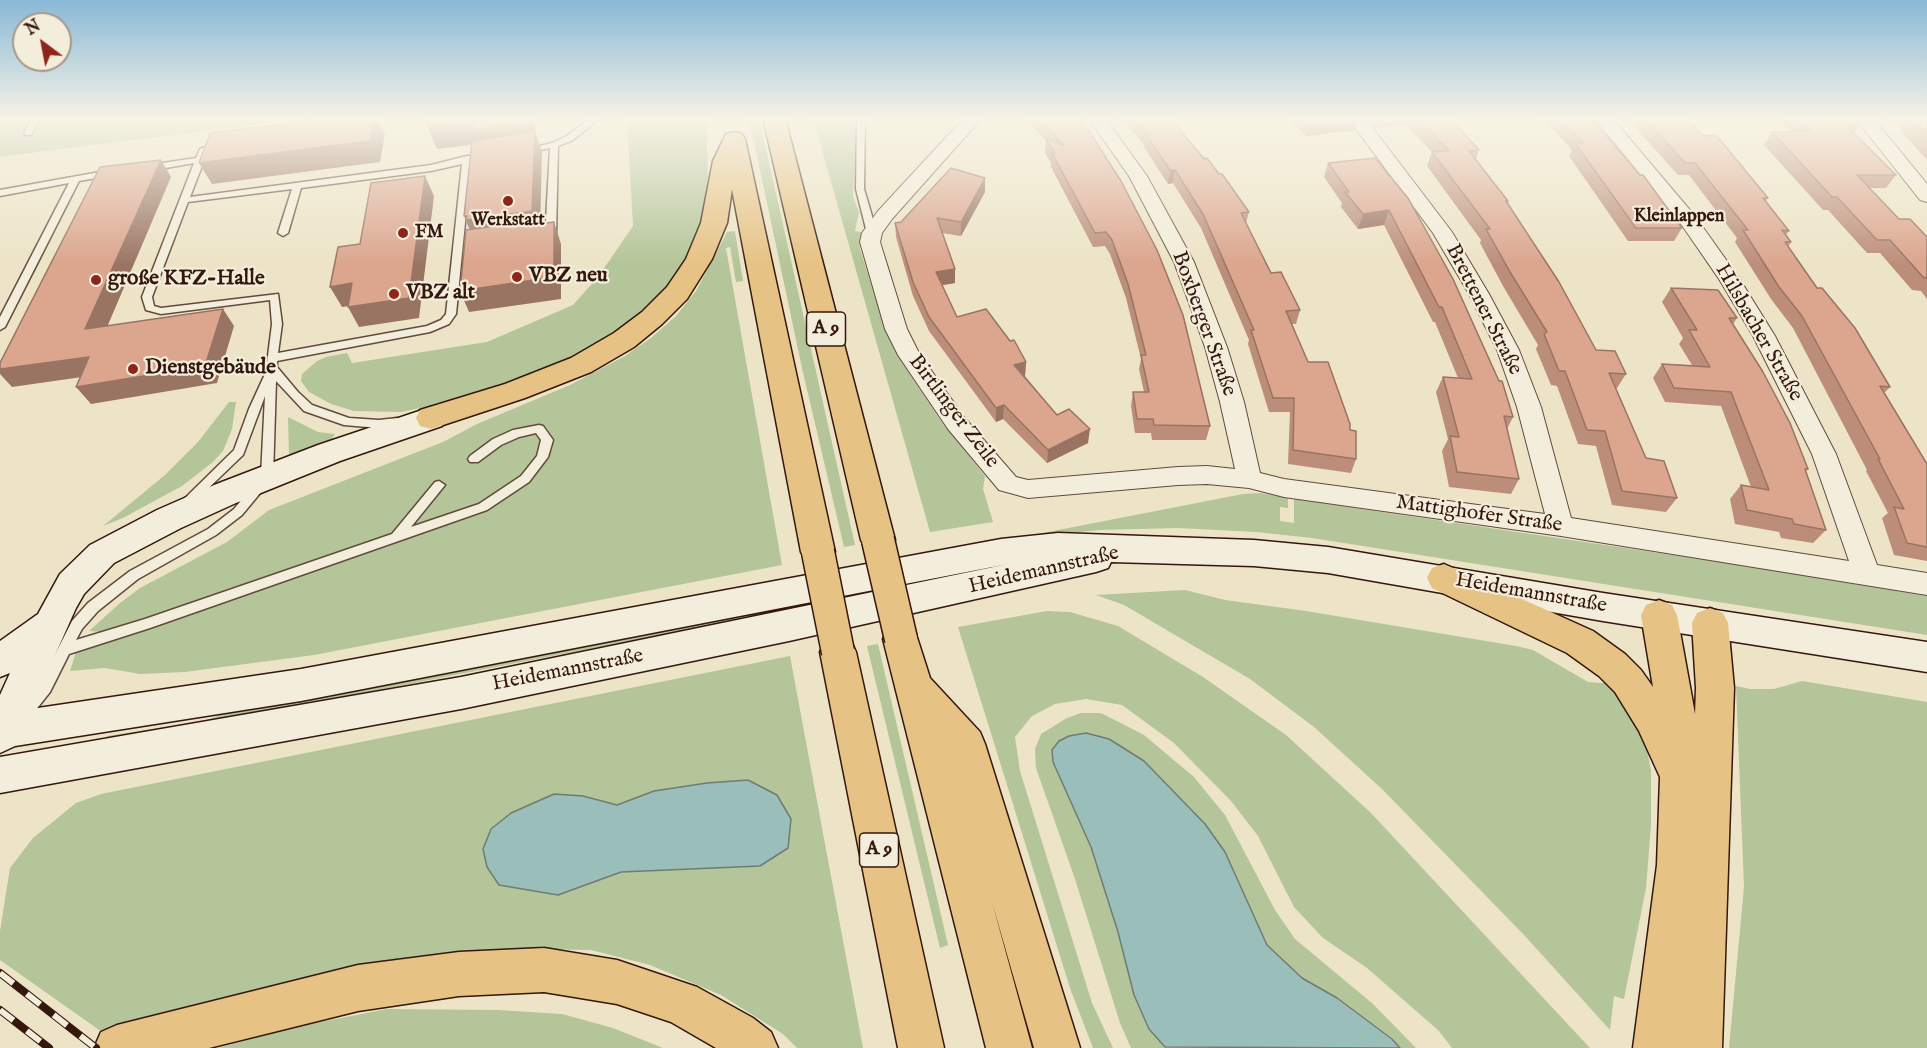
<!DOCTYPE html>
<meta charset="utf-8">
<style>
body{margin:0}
#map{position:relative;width:1927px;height:1048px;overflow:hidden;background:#ede4c7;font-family:"IM FELL English",serif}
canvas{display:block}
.north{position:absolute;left:12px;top:12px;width:60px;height:60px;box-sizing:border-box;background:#f3eddb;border:2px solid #a79789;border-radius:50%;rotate:328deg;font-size:16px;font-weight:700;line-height:24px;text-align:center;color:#34170d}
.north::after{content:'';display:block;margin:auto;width:21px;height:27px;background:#8f2418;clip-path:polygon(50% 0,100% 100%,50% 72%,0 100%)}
</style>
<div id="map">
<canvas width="1927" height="1048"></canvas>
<div class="north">N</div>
</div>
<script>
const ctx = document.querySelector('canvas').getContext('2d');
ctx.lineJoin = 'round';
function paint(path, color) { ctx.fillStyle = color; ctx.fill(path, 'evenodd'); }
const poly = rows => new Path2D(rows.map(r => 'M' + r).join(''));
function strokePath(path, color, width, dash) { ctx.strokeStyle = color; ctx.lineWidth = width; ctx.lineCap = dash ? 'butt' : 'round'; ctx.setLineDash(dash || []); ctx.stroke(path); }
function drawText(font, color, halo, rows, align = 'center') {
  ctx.font = font + ' "IM FELL English",serif'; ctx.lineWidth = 4.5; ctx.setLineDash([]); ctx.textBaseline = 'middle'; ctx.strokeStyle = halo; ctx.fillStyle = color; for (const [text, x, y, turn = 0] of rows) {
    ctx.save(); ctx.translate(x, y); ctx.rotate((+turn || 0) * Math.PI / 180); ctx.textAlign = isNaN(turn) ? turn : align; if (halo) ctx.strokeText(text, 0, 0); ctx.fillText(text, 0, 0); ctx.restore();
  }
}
paint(poly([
 [0,118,307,118,0,157],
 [627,118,706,118,708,177,705,215,694,245,673,282,626,328,574,356,507,383,425,407,401,412,354,411,331,404,309,392,301,381,302,374,317,361,326,357,347,353,352,363,487,342,573,305,598,277,633,226],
 [749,118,759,118,855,545,844,547,802,368],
 [813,118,857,118,853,197,859,212,855,231,861,232,860,249,885,328,903,364,941,421,985,476,983,489,993,522,930,532],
 [735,231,743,281,736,282,730,247,726,248,782,565,314,655,185,672,140,674,105,668,70,671,76,652,115,640,143,620,102,632,89,631,120,603,140,588,227,542,269,510,443,442,477,424,570,385,625,356,651,338,676,316,696,291,727,232],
 [229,402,236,402,232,429,223,451,213,462,182,486,123,518,103,526,165,475,198,442],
 [288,417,318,432,335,434,330,442,289,456],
 [1261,493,1288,498,1288,508,1280,507,1280,521,1294,523,1294,499,1747,566,1927,596,1927,635,1312,538,1256,532,1178,528,1099,530,1012,539,1243,494],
 [1185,590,1225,600,1306,611,1516,646,1533,650,1588,682,1601,683,1616,681,1642,724,1651,771,1651,825,1646,888,1624,999,1614,996,1610,1030,1525,936,1382,789,1314,727,1250,679,1124,605,1096,595],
 [782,605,783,611,106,743,107,736,205,721,230,711],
 [1047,611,1070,612,1118,626,1203,677,1286,735,1371,813,1590,1048,1452,1048,1439,1031,1367,968,1323,938,1294,907,1258,836,1231,801,1174,743,1122,705,1086,699,1055,704,1032,716,1015,737,1020,771,1092,1003,1113,1048,1093,1048,1070,988,958,627],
 [878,644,948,945,940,948,867,646],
 [790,656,863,1048,797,1048,783,1034,721,995,650,965,591,950,542,949,102,1032,0,960,0,931,10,868,33,838,76,803,101,794],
 [748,780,777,795,791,819,760,866,621,872,558,895,583,796,617,805,654,791,707,783],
 [1802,681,1927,702,1927,1048,1729,1048,1744,887,1736,686,1750,689,1774,689],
 [1081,713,1101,713,1144,735,1194,777,1225,815,1275,910,1295,939,1373,1004,1416,1048,1400,1048,1392,1038,1337,998,1302,978,1267,945,1225,852,1086,733,1070,736,1059,741,1053,762,1091,847,1118,932,1134,995,1149,1029,1167,1048,1131,1048,1120,1023,1075,879,1036,768,1035,749,1041,734,1067,718],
 [387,1009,498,1010,562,1014,613,1028,663,1048,218,1048,295,1027]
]), '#b3c599');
const water = poly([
 [1086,733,1109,739,1144,761,1205,824,1225,852,1267,945,1302,978,1337,998,1392,1039,1400,1048,1165,1047,1149,1029,1134,995,1118,932,1091,847,1053,762,1052,750,1059,741,1069,736,1086,733],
 [748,780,777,795,791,819,788,848,760,866,621,872,558,895,499,885,487,867,483,849,491,829,511,813,554,794,583,796,617,805,654,791,707,783,748,780]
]);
paint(water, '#9abeba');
strokePath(water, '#717b75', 1.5);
const service = poly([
 [32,118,40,118,31,135,25,135,24,133,32,118],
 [590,118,600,118,573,140,558,146,556,236,551,239,545,239,550,148,527,153,523,150,552,143,567,136,590,118],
 [857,118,865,118,864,189,877,233,872,236,867,233,856,189,857,118],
 [215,143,222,145,207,153,190,197,431,165,467,156,489,154,489,158,471,162,456,314,449,324,430,332,277,361,277,367,298,392,312,405,349,418,379,420,397,418,403,422,397,426,379,428,344,425,304,411,276,381,273,477,271,480,242,515,216,535,138,579,98,611,82,629,76,640,145,619,392,534,435,482,439,481,445,485,411,527,479,504,521,476,537,456,541,440,536,433,519,437,501,445,478,462,470,462,468,459,470,456,493,439,513,430,539,425,543,426,553,440,548,457,529,482,487,510,150,628,69,654,50,692,31,716,26,718,21,716,19,712,21,708,40,684,72,621,88,603,130,571,208,529,234,509,261,476,265,396,243,455,192,504,188,505,182,501,234,450,249,409,266,372,272,324,270,300,161,314,146,310,142,297,194,163,149,171,145,168,149,165,196,158,200,149,215,143],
 [462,164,446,314,441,320,427,326,278,353,282,324,278,294,161,308,154,306,152,297,188,202,292,189,278,233,283,236,288,233,301,188,431,171,462,164],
 [111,170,114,171,114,175,79,181,5,327,0,330,0,317,69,183,0,196,0,190,111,170]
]);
const minor = poly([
 [964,118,982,118,892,219,882,233,880,242,907,329,919,353,964,417,1016,477,1028,480,1178,467,1207,466,1235,469,1220,402,1205,347,1174,262,1129,176,1088,118,1105,118,1147,176,1194,262,1227,347,1244,402,1260,473,1284,479,1545,514,1517,407,1497,350,1469,294,1433,233,1348,118,1365,118,1452,232,1489,294,1519,350,1541,407,1571,518,1849,561,1812,454,1753,336,1719,279,1681,224,1594,118,1612,118,1695,216,1739,278,1775,336,1836,454,1877,565,1927,573,1927,595,1561,536,1284,497,1249,488,1207,484,1178,485,1028,498,999,490,948,429,898,355,885,329,860,242,862,233,878,211,964,118],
 [1855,118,1873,118,1927,184,1927,202,1920,200,1855,118]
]);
const secondary = poly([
 [431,407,442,410,446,418,442,426,340,461,236,503,181,528,114,563,84,594,76,608,31,709,301,669,1001,539,1058,533,1254,540,1328,547,1603,593,1927,642,1927,672,1603,621,1328,573,1254,566,1111,562,1108,568,1096,572,789,641,461,709,0,793,0,757,461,677,1008,564,301,701,15,746,0,753,0,695,10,673,0,677,0,641,38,614,60,574,90,545,157,510,214,485,318,445,431,407]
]);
const motorway = poly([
 [763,118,785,118,895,540,890,549,878,553,866,549,861,540,763,118],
 [734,132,742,134,745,139,835,552,830,561,818,565,806,561,801,552,732,189,727,223,712,259,687,299,662,324,634,347,591,372,525,398,431,429,420,426,416,418,420,410,505,384,571,358,614,333,642,312,667,287,686,259,701,223,713,161,726,134,734,132],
 [1444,564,1593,631,1625,654,1641,670,1653,687,1641,615,1646,605,1659,600,1672,605,1677,615,1695,714,1696,688,1692,623,1697,613,1710,608,1723,613,1728,623,1734,688,1722,1048,1633,1048,1657,865,1660,777,1639,731,1615,692,1599,676,1567,653,1432,588,1427,578,1432,568,1444,564],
 [901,624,914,628,930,678,980,732,985,744,1080,1048,1034,1048,992,902,1032,1048,986,1048,883,639,888,628,901,624],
 [838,637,851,641,856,652,944,1048,898,1048,820,652,825,641,838,637],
 [544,948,617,960,697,987,753,1018,771,1032,778,1048,716,1048,671,1022,617,1004,544,992,459,996,358,1011,209,1048,94,1048,101,1032,117,1025,358,965,459,952,544,948]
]);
strokePath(service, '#624a3c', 3);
strokePath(minor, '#624a3c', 2);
strokePath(secondary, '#34170d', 3);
strokePath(motorway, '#34170d', 3);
paint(service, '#f3eddb');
paint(minor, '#f3eddb');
paint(secondary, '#f3eddb');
paint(motorway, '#e6c284');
const rail = poly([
 [0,973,96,1048],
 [0,1010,49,1048]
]);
strokePath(rail, '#34170d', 8);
strokePath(rail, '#f3eddb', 6, [17]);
const motorwayBridge = poly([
 [878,540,901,639],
 [818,552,838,652]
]);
strokePath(motorwayBridge, '#34170d', 35, []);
strokePath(motorwayBridge, '#e6c284', 32);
paint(poly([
 [1025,118,1078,118,1210,426,1206,440,1152,440,1151,433,1135,433,1131,406,1133,392,1144,392,1139,369,1141,359,1126,298,1110,254,1105,246,1093,247,1051,167,1051,163,1045,153,1046,141],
 [1126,118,1176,118,1175,124,1219,174,1249,212,1246,223,1271,273,1300,310,1296,324,1292,324,1308,362,1350,430,1356,459,1351,473,1288,464,1290,412,1269,412,1248,344,1249,340,1201,228,1173,183,1168,184,1144,147,1144,145,1125,122],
 [1288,118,1358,118,1354,130,1306,136],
 [1367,118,1447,118,1479,150,1476,159,1508,201,1507,203,1596,350,1626,374,1617,388,1616,388,1646,458,1677,498,1666,512,1612,505,1596,446,1578,444,1557,386,1551,385,1536,349,1538,345,1503,286,1480,243,1481,240,1427,166,1432,152,1407,126,1375,128],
 [1542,118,1591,118,1682,228,1674,241,1628,241,1569,156,1572,150],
 [1638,118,1686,118,1768,198,1766,201,1789,231,1786,235,1791,242,1788,247,1817,288,1890,387,1884,393,1927,464,1927,561,1894,555,1882,518,1888,513,1866,471,1867,470,1793,328,1771,299,1735,242,1737,238,1689,175,1678,175,1634,126],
 [1783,118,1848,118,1858,127,1854,133,1896,175,1886,188,1869,188,1899,219,1927,237,1927,299,1921,291,1912,290,1880,253,1867,253,1828,210,1823,210,1764,145,1772,132,1791,132,1782,123,1784,119],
 [1893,118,1927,118,1927,160,1901,131,1902,129],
 [1375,158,1513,417,1507,429,1519,479,1511,494,1449,487,1442,451,1448,439,1436,392,1443,377,1458,378,1435,322,1433,322,1384,225,1358,229,1341,207,1342,203,1324,177,1328,163],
 [985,178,985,192,961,236,942,233,955,283,942,285,957,317,1026,362,1025,376,1057,415,1088,443,1047,463,1003,419,996,422,929,331,913,296,896,237,895,223,901,222],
 [1671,288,1737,318,1733,324,1808,469,1806,471,1826,530,1813,543,1781,538,1779,532,1735,524,1730,499,1741,485,1751,487,1721,406,1665,402,1653,378,1662,364,1692,365,1679,344,1683,338,1662,302]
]), '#bc8e7a');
paint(poly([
 [374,118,377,118,385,134,380,162,212,184,199,163],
 [528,118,535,118,535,131,542,152,540,233,473,238,464,216,478,144,437,149,428,128,474,122],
 [1342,118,1358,118,1354,130,1306,136,1310,122],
 [161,160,171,177,99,346,85,329],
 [1170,170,1175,170,1173,183,1168,184],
 [425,176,434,196,419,318,359,327,348,307],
 [985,178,985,192,961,236,961,222],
 [1389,210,1384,225,1358,229,1363,214],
 [554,222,561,244,561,299,469,312,460,291],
 [955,269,955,283,937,286,936,272],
 [352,283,364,304,342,307,330,287],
 [223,309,234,326,217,383,91,404,76,387],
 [89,357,103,374,12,387,0,374,0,369],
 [1026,362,1025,376,1014,365],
 [1004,405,1003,419,996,422,996,408],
 [1090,429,1088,443,1047,463,1048,450]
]), '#997463');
const building = poly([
 [335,118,374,118,370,141,199,163,210,133,335,118],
 [429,118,528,118,528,122,473,131,474,122,428,128,429,118],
 [1039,118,1078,118,1085,125,1121,181,1157,250,1183,315,1210,426,1154,425,1153,419,1137,419,1133,392,1149,392,1141,355,1146,355,1128,284,1112,240,1106,232,1095,233,1052,153,1055,153,1046,139,1063,145,1039,118],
 [1135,118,1174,118,1171,119,1204,159,1207,158,1219,174,1222,174,1249,212,1241,213,1271,273,1281,272,1300,310,1286,311,1308,362,1328,362,1350,424,1350,430,1356,431,1356,459,1293,450,1294,398,1273,398,1251,330,1254,330,1203,214,1175,170,1170,170,1146,134,1148,134,1135,118],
 [1306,118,1342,118,1310,122,1306,118],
 [1417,118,1447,118,1450,121,1453,121,1479,150,1469,151,1508,201,1506,201,1559,282,1596,350,1615,351,1626,374,1609,373,1646,458,1664,461,1677,498,1622,491,1605,431,1587,430,1565,371,1559,371,1544,334,1547,332,1510,272,1486,229,1490,229,1432,152,1449,151,1417,118],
 [1560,118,1591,118,1640,175,1643,175,1682,228,1636,228,1575,143,1584,143,1560,118],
 [1644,118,1686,118,1704,136,1716,135,1768,198,1763,198,1789,231,1782,230,1791,242,1785,242,1817,288,1822,288,1855,328,1890,387,1880,386,1927,464,1927,547,1907,543,1894,507,1904,509,1878,459,1880,459,1802,316,1779,287,1743,230,1748,230,1695,163,1685,163,1644,118],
 [1798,118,1848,118,1858,127,1848,127,1896,175,1857,175,1899,219,1910,219,1927,237,1927,278,1923,277,1890,240,1877,240,1837,197,1832,197,1772,132,1811,131,1798,118],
 [1912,118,1927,118,1927,134,1912,118],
 [535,131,532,211,466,220,467,216,464,216,472,141,535,131],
 [1375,158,1408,198,1453,279,1499,381,1502,381,1513,417,1504,416,1519,479,1457,472,1450,436,1459,437,1443,377,1472,379,1442,307,1439,307,1389,210,1363,214,1345,192,1349,192,1328,163,1375,158],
 [161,160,85,329,223,309,205,366,76,387,89,357,0,369,0,363,100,167,161,160],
 [951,168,985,178,961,222,937,218,955,269,936,272,957,317,986,309,1010,341,1014,340,1026,362,1014,365,1057,415,1069,409,1090,429,1048,450,1004,405,996,408,929,317,913,282,895,223,901,222,951,168],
 [425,176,409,298,348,307,352,283,330,287,338,247,360,244,371,183,425,176],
 [532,221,532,225,554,222,554,277,460,291,466,230,532,221],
 [1671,288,1718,290,1737,318,1729,318,1763,372,1790,423,1808,469,1805,469,1826,530,1794,524,1792,519,1747,510,1741,485,1769,490,1731,392,1674,388,1662,364,1710,367,1689,330,1697,330,1671,288]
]);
paint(building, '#dba58e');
strokePath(building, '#997463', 1.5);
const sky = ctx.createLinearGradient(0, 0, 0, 265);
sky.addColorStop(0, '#89b8d6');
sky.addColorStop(0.45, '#f7f3e6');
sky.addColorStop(1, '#f7f3e600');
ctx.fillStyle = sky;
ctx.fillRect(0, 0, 1927, 265);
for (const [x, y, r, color] of [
 [508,201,6,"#8f2418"],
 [403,233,6,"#8f2418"],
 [517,277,6,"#8f2418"],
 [96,280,6,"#8f2418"],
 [394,294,6,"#8f2418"],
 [133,369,6,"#8f2418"]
]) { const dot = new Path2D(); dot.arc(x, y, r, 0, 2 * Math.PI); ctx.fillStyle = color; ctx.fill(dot); strokePath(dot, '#f3eddb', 2); }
drawText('bold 18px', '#34170d', '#f3eddb', [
 ["Kleinlappen",1679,217]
]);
drawText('bold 18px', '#34170d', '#f3eddb', [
 ["Werkstatt",508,221],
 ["FM",415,233,"left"]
]);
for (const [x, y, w] of [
 [826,329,39],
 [879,850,39]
]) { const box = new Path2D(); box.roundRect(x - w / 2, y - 17, w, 34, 4.5); ctx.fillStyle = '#f3eddb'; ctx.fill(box); strokePath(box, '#34170d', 1.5); }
drawText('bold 20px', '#34170d', null, [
 ["A 9",826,329],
 ["A 9",879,850]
]);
drawText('bold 21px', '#34170d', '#f3eddb', [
 ["VBZ neu",529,277],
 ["große KFZ-Halle",108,280],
 ["VBZ alt",406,294],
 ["Dienstgebäude",145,369]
], 'left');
drawText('21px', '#34170d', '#f3eddb', [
 ["Brettener Straße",1483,310,63],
 ["Boxberger Straße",1203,324,70],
 ["Hilsbacher Straße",1758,333,60],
 ["Birtlinger Zeile",953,412,53],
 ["Mattighofer Straße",1479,515,8],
 ["Heidemannstraße",1044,571,-13],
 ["Heidemannstraße",1531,594,10],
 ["Heidemannstraße",568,671,-11]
]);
</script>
